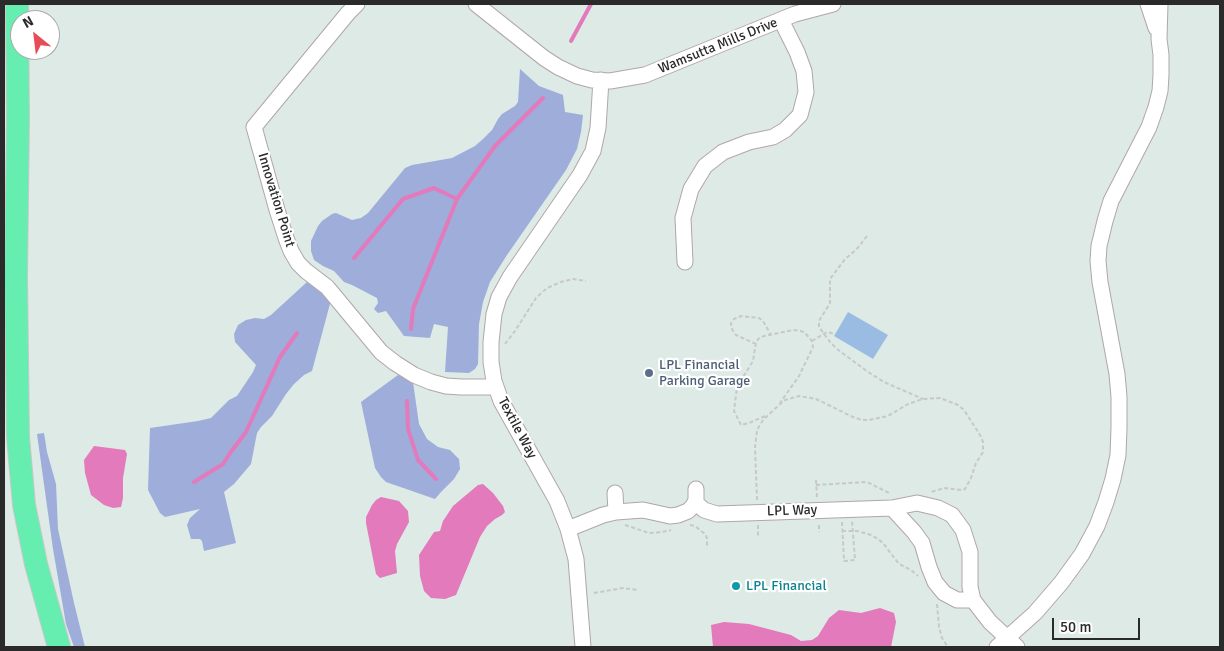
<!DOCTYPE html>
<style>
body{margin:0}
#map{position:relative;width:1224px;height:651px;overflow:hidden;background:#ddeae6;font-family:Signika,sans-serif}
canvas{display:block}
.frame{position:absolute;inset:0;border:5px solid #2a2a2a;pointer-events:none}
.north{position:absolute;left:10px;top:10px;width:50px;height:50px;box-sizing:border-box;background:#fff;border:1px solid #aaa;border-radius:50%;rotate:331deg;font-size:14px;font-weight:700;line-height:20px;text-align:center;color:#2a2a2a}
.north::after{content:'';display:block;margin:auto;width:18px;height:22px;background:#e74d59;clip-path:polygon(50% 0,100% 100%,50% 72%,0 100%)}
.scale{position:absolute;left:1052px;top:618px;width:88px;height:22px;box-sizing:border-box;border:2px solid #2a2a2a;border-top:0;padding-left:6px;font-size:15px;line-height:18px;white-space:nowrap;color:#2a2a2a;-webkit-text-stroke:4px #fff;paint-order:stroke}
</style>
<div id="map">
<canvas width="1224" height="651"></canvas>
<div class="frame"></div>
<div class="north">N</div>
<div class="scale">50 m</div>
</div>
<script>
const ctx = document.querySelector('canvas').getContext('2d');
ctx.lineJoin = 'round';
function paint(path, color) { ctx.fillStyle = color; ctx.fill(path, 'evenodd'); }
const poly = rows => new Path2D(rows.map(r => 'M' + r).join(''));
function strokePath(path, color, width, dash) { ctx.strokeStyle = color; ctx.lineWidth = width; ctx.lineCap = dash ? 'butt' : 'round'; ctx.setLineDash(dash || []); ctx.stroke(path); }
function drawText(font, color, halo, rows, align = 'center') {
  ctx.font = font + ' Signika,sans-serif'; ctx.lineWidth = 4.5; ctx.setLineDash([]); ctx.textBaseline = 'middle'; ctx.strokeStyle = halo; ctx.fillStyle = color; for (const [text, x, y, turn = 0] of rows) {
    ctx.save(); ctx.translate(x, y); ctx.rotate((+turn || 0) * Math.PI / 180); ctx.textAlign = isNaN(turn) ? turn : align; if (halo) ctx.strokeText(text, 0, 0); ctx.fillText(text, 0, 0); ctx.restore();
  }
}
paint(poly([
 [520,69,539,86,563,95,565,112,583,115,581,132,577,149,566,170,507,255,490,282,483,302,479,324,478,364,475,369,469,373,445,372,448,327,434,324,430,338,404,336,386,311,378,313,374,309,378,303,377,298,352,285,344,282,334,271,323,266,314,260,311,251,311,241,318,226,322,221,332,214,336,213,352,220,361,218,368,213,405,168,412,165,452,158,475,146,483,139,492,130,498,119,502,114,515,106,518,102],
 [307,282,331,300,312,371,304,375,294,384,286,394,272,416,261,427,257,433,251,464,234,484,224,492,236,543,204,551,202,541,200,539,191,539,187,525,190,518,200,509,165,517,160,513,148,490,150,428,198,421,211,418,229,400,237,396,253,372,256,365,235,342,234,334,238,325,246,320,255,318,264,319,271,315],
 [398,375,413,382,419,424,427,439,438,447,450,450,459,459,460,469,454,479,441,492,435,499,386,482,381,477,375,468,361,402],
 [44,433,47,452,56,484,58,529,74,603,85,647,74,647,66,624,53,549,37,434]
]), '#9faddb');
paint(poly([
 [848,312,888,335,873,359,834,336]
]), '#9bbce2');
paint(poly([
 [94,446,125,450,127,454,123,478,123,498,121,507,113,508,104,505,91,495,85,473,84,460],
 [483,484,493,493,503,506,505,512,502,515,495,519,487,526,480,537,456,595,445,599,431,598,424,591,420,576,419,555,434,532,440,531,443,521,453,506,478,485],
 [381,497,399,501,408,511,409,522,397,544,395,551,397,573,380,578,376,574,366,523,366,517,372,505,376,500],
 [880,608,894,613,896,622,891,647,713,647,711,625,724,622,749,624,791,635,801,641,812,640,818,636,829,618,839,610,861,613]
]), '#e27abb');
strokePath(poly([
 [571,41,591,4],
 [354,258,403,199,434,188,457,199],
 [411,329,413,309,457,199,495,146,543,98],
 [407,401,408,429,418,460,436,479],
 [194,482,223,464,230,453,246,432,280,357,297,333]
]), '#e27abb', 4);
const minor = poly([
 [357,4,348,13,254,127,277,210,286,238,291,251,298,263,306,271,327,287,381,352,395,363,414,375,431,382,446,386,461,387,496,387],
 [476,4,544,58,558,67,577,76,592,80,610,81,645,75,795,14,833,4],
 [1148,4,1156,28],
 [685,262,683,218,691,189,705,166,723,152,749,142,773,137,785,130,800,115,806,92,804,71,797,52,781,20],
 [615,493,616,512],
 [695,502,704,510,717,514,892,508,917,503,938,508,952,515,963,530,970,552,970,587,973,600,990,622,1017,647],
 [892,508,914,532,922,543,929,567,935,582,944,593,957,600,973,600],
 [568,529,603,515,616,512,643,510,670,516,678,515,688,511,693,506,696,500,696,489],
 [583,647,576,559,568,529,557,501,501,401,494,381,491,362,491,342,494,314,499,297,510,277,580,175,593,151,598,128,601,80],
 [997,647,1035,613,1061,583,1082,554,1097,526,1106,502,1113,479,1118,455,1119,428,1119,397,1117,374,1100,282,1098,261,1099,246,1105,221,1111,201,1149,127,1156,107,1160,91,1161,75,1161,55,1159,39,1160,4]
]);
const highway = poly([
 [17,4,18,119,16,275,18,437,24,505,36,564,59,647]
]);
strokePath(minor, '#b1a6a8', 17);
strokePath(highway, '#c8c8c8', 24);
strokePath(poly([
 [867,236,856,250,845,259,830,279,830,303,819,321,819,327,830,342,837,349,868,372,884,382,923,399],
 [812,341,827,332,835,334],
 [505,344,515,331,536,298,547,288,561,282,573,279,586,281],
 [756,344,736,335,733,331,731,326,731,323,734,319,741,316,759,318,763,321,771,335],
 [765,416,749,423,741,425,734,411,737,387,753,361,756,342,760,337,793,330,801,331,805,333,812,341,813,347,799,376,780,403],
 [816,480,817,498],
 [816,485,867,482,891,494],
 [757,500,755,448,757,430,763,420,779,405,785,400,799,396,816,399,853,417,862,420,869,420,888,416,908,404,923,399,940,398,958,405,964,410,980,435,983,442,983,452,976,463,971,478,965,489,962,490,944,488,931,492],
 [842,522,844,561,855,560,852,521],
 [625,525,649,533,662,532,671,530],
 [690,525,695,526,705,534,707,538,707,548],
 [758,525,758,536],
 [819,525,819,532],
 [842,531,857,531,871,535,878,539,883,543,899,564,911,570,918,576],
 [594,593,623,588,638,590],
 [937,604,939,627,942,638,948,647]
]), '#c8c8c8', 2, [4, 2.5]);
strokePath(minor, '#fff', 15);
strokePath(highway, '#65eeaf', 22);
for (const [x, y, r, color] of [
 [649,373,5,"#5c6f8a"],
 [736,586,5,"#0f9aa8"]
]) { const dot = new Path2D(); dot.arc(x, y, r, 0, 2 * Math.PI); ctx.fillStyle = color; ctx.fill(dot); strokePath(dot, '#fff', 2); }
drawText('14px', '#2a2a2a', '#fff', [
 ["Wamsutta Mills Drive",718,46,-22],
 ["Innovation Point",276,200,73],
 ["Textile Way",517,428,62],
 ["LPL Way",792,511,-2]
]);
drawText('14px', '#4e5e75', '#fff', [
 ["LPL Financial",659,365],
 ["Parking Garage",659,381]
], 'left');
drawText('14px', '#0d838f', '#fff', [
 ["LPL Financial",746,586]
], 'left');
</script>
